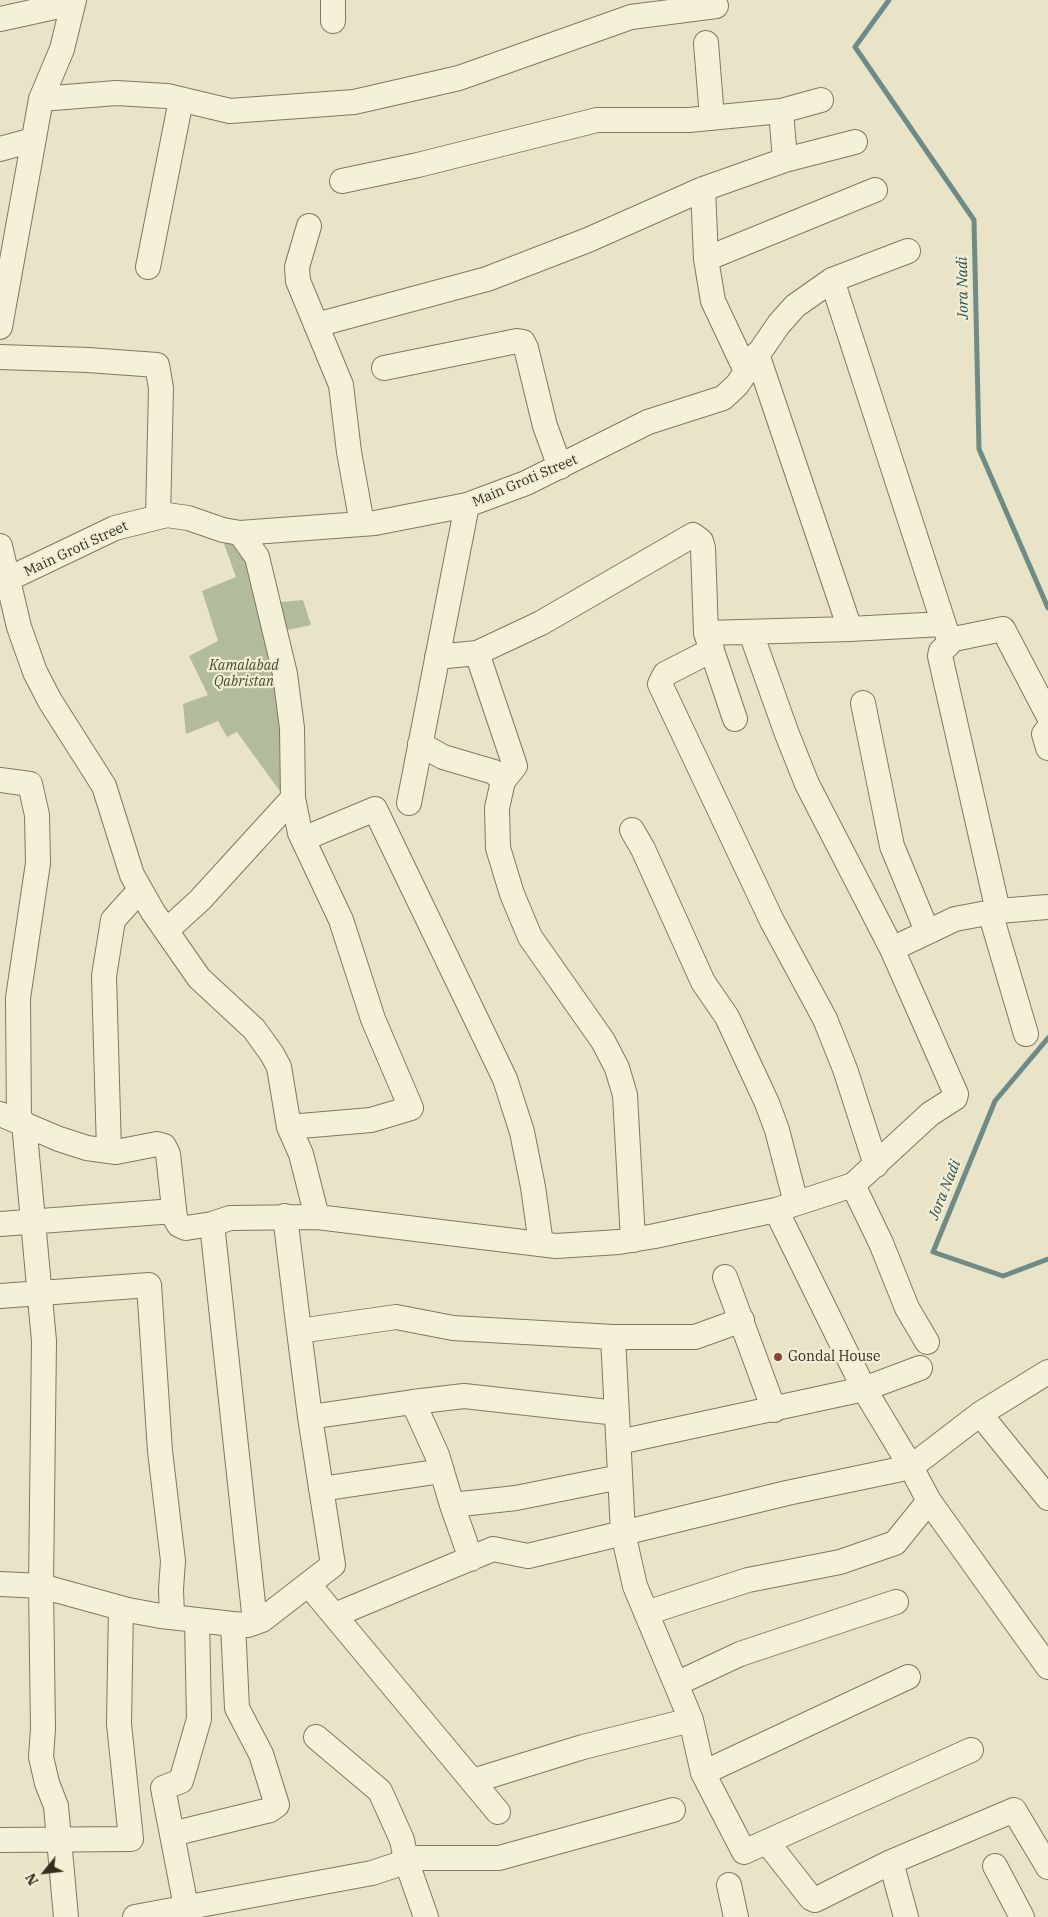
<!DOCTYPE html>
<style>
body{margin:0}
#map{position:relative;width:1048px;height:1917px;overflow:hidden;background:#e9e4c7;font-family:"IBM Plex Serif",serif}
canvas{display:block}
.north{position:absolute;left:20px;top:1847px;width:50px;height:50px;-webkit-text-stroke:4px #f2eed5;paint-order:stroke;rotate:241deg;font-size:14px;font-weight:700;line-height:20px;text-align:center;color:#352d20}
.north::after{content:'';display:block;margin:auto;width:18px;height:22px;background:#352d20;clip-path:polygon(50% 0,100% 100%,50% 72%,0 100%)}
</style>
<div id="map">
<canvas width="1048" height="1917"></canvas>
<div class="north">N</div>
</div>
<script>
const ctx = document.querySelector('canvas').getContext('2d');
ctx.lineJoin = 'round';
function paint(path, color) { ctx.fillStyle = color; ctx.fill(path, 'evenodd'); }
const poly = rows => new Path2D(rows.map(r => 'M' + r).join(''));
function strokePath(path, color, width, dash) { ctx.strokeStyle = color; ctx.lineWidth = width; ctx.lineCap = dash ? 'butt' : 'round'; ctx.setLineDash(dash || []); ctx.stroke(path); }
function drawText(font, color, halo, rows, align = 'center') {
  ctx.font = font + ' "IBM Plex Serif",serif'; ctx.lineWidth = 4.5; ctx.setLineDash([]); ctx.textBaseline = 'middle'; ctx.strokeStyle = halo; ctx.fillStyle = color; for (const [text, x, y, turn = 0] of rows) {
    ctx.save(); ctx.translate(x, y); ctx.rotate((+turn || 0) * Math.PI / 180); ctx.textAlign = isNaN(turn) ? turn : align; if (halo) ctx.strokeText(text, 0, 0); ctx.fillText(text, 0, 0); ctx.restore();
  }
}
paint(poly([
 [223,541,246,541,271,603,303,600,311,625,278,632,301,747,282,794,237,732,227,737,218,721,186,734,183,704,208,695,189,656,218,641,202,591,236,577]
]), '#b3bc9a');
strokePath(poly([
 [889,0,855,47,974,220,979,449,1048,608],
 [1048,1038,995,1101,933,1252,1003,1276,1048,1259]
]), '#6f8b88', 5);
const minor = poly([
 [0,19,73,3],
 [333,21,333,0],
 [706,43,712,118],
 [41,99,116,93,167,96,230,111,354,102,459,78,631,17,716,6],
 [781,111,785,160],
 [0,149,33,140],
 [342,181,418,165,597,120,689,120,781,111,821,100],
 [703,189,706,259,713,301,746,371],
 [309,226,297,267,298,281,341,385,349,452,362,524],
 [706,259,875,190],
 [148,267,181,100],
 [832,280,949,640,948,645,941,651,940,656,998,911],
 [316,325,487,279,588,240,703,189,785,160,855,142],
 [0,327,41,99,62,49,74,0],
 [757,354,850,629],
 [0,357,88,360,157,365,161,388,158,517],
 [384,368,517,341,523,342,526,348,545,426,560,467],
 [240,533,257,557,285,674,292,728,293,798,300,833,341,920,373,1019,411,1108,371,1120,289,1127],
 [0,546,19,627,35,672,50,701,104,786,132,875,153,912,199,978,254,1029,272,1054,279,1067,289,1127,301,1154,317,1217],
 [0,583,115,528,167,515,188,518,223,530,240,533,375,523,467,505,526,483,648,422,723,398,737,385,779,324,795,306,832,280,908,251],
 [706,633,850,629,943,624],
 [949,640,1003,629,1048,715],
 [712,650,665,674,660,684,772,921,825,1019,845,1069,876,1165],
 [477,653,515,766,503,781,497,808,498,848,512,894,530,937,603,1041,617,1068,625,1095,633,1240],
 [437,657,477,653,541,623,693,535,701,541,703,548,706,633,735,719],
 [863,703,892,846,927,931],
 [1048,729,1044,734,1048,748],
 [420,744,443,757,494,772,503,781],
 [0,780,30,784,37,815,38,863,18,998,19,1121],
 [409,803,467,505],
 [632,830,643,849,703,982,727,1017,767,1103,777,1130,796,1203],
 [303,839,375,809,505,1079,522,1132,533,1187,541,1244],
 [990,912,1026,1034],
 [166,931,200,900,293,798],
 [892,949,955,919,998,911,1048,907],
 [0,1114,59,1139,87,1148,116,1152,157,1144,164,1146,168,1154,175,1218,179,1225,186,1228,212,1224,230,1218,317,1217,556,1246,619,1242,655,1236,776,1210,853,1185,930,1114,955,1098,956,1094,892,949,807,784,787,734,751,633],
 [24,1123,44,1341,41,1586,43,1729,41,1757,47,1783,56,1806,66,1917],
 [109,1151,104,976,113,920,140,890],
 [853,1185,881,1243,907,1308,927,1342],
 [285,1216,299,1331,396,1317,453,1328,613,1337,623,1533,787,1493,911,1467,864,1389,776,1210],
 [0,1224,174,1211],
 [212,1224,255,1622],
 [725,1277,774,1410],
 [0,1296,149,1285,160,1451,173,1561,171,1589,172,1617],
 [299,1331,310,1417,413,1402,437,1455,452,1505],
 [613,1337,695,1337,742,1320],
 [413,1402,464,1396,617,1413],
 [980,1414,1048,1498],
 [619,1442,864,1389,920,1368],
 [321,1489,442,1471],
 [929,1501,1048,1667],
 [471,1559,452,1505,516,1498,620,1477],
 [0,1584,41,1586,128,1610,161,1616,233,1624,248,1625,262,1620,333,1565,310,1417],
 [309,1585,498,1812],
 [646,1613,748,1580,840,1562,895,1543,929,1501,911,1467,980,1414,1048,1372],
 [335,1615,493,1549,528,1556,623,1533,635,1586,691,1720,583,1747,473,1781],
 [676,1684,740,1654,896,1602],
 [691,1720,703,1773,908,1677],
 [316,1737,380,1791,402,1840,406,1860,426,1917],
 [703,1773,744,1852,971,1750],
 [172,1834,270,1810,277,1805,261,1754,237,1708,233,1624],
 [0,1840,131,1839,119,1724,121,1608],
 [767,1842,811,1898,815,1900,891,1862,1014,1810,1048,1867],
 [891,1862,906,1917],
 [995,1866,1022,1917],
 [729,1885,736,1917],
 [135,1917,372,1873,417,1858,499,1858,673,1810],
 [188,1917,163,1788,181,1781,199,1719,197,1620]
]);
strokePath(minor, '#83775e', 26);
strokePath(minor, '#f5f1d9', 24);
for (const [x, y, r, color] of [
 [778,1357,5,"#8b4135"]
]) { const dot = new Path2D(); dot.arc(x, y, r, 0, 2 * Math.PI); ctx.fillStyle = color; ctx.fill(dot); strokePath(dot, '#f2eed5', 2); }
drawText('14px', '#352d20', '#f2eed5', [
 ["Main Groti Street",525,481,-23],
 ["Main Groti Street",76,549,-25]
]);
drawText('italic 14px', '#404f29', '#f2eed5', [
 ["Kamalabad",244,666],
 ["Qabristan",244,682]
]);
drawText('14px', '#352d20', '#f2eed5', [
 ["Gondal House",788,1357]
], 'left');
drawText('italic 15px', '#315053', '#f2eed5', [
 ["Jora Nadi",963,288,-91],
 ["Jora Nadi",945,1190,-68]
]);
</script>
